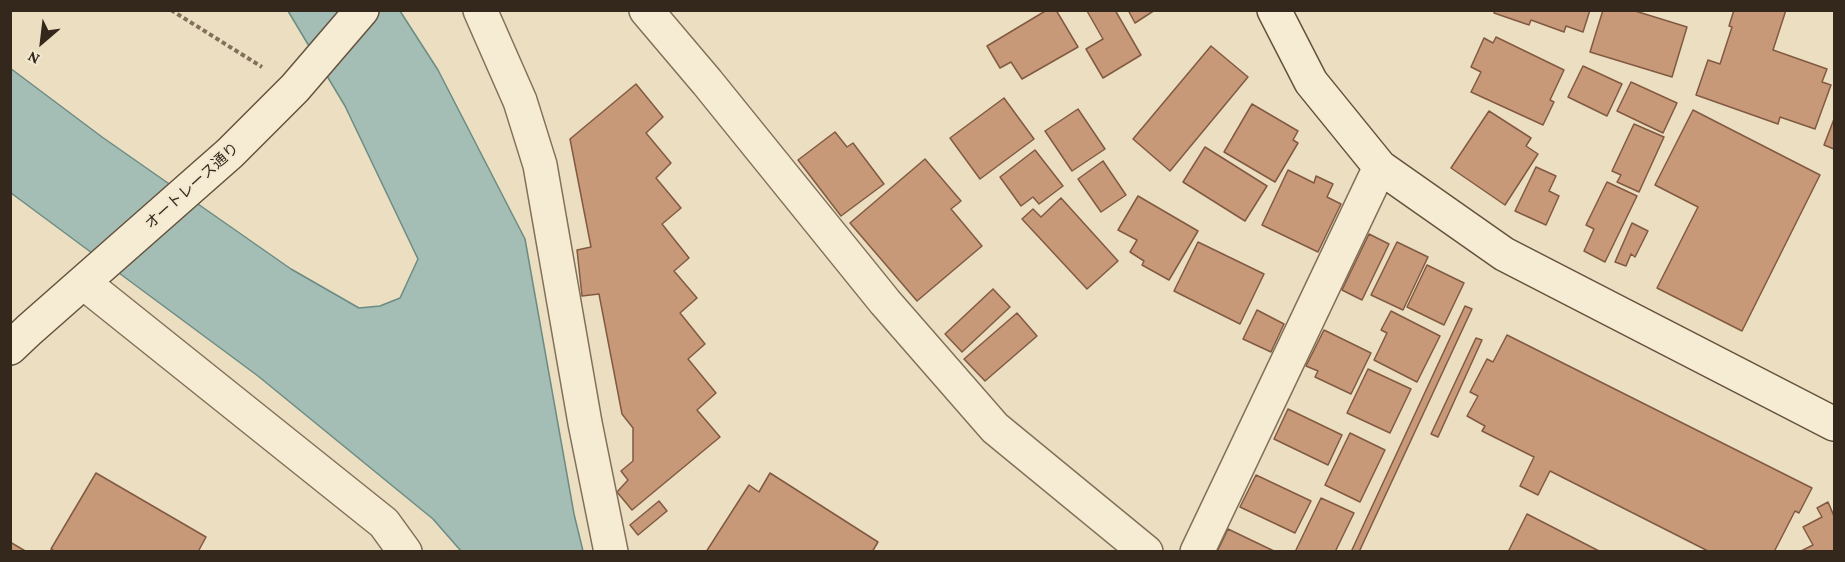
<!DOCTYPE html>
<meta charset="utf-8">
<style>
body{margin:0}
#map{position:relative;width:1845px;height:562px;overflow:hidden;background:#ebdec1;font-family:"Crimson Pro",serif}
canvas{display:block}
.frame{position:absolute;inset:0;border:12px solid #34281d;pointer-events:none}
.north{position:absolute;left:12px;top:12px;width:60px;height:60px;-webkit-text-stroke:4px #f3e9d0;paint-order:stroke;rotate:208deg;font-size:16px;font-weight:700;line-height:24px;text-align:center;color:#34281d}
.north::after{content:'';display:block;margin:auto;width:21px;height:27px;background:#34281d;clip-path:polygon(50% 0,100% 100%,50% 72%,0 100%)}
</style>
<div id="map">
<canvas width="1845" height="562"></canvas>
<div class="frame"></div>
<div class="north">N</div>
</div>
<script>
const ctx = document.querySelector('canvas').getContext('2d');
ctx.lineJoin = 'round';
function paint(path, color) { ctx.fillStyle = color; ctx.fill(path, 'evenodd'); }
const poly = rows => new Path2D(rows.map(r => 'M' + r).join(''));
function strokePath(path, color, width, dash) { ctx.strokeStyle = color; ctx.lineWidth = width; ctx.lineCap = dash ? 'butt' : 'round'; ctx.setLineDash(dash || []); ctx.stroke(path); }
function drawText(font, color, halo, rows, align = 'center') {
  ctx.font = font + ' "Crimson Pro","Noto Sans JP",serif'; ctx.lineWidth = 4.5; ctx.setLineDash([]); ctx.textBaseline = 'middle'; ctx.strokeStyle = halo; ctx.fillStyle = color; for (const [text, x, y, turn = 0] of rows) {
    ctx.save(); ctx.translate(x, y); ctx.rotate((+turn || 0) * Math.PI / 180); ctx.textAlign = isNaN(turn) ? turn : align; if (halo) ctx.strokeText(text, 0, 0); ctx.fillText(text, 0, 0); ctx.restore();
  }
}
const water = poly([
 [288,11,400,11,438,70,525,239,574,514,583,551,461,551,433,519,258,376,11,193,10,68,102,137,291,269,359,308,380,306,400,298,418,259,345,106,288,11]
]);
paint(water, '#a4beb6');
strokePath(water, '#6b8b83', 1.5);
const building = poly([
 [1047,10,1056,10,1078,47,1022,79,1011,62,1000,68,987,46,1047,10],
 [1089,10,1115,10,1141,55,1103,78,1086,49,1103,39,1087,11,1089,10],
 [1128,10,1155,10,1135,23,1128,10],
 [1495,10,1590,10,1583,32,1566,26,1564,32,1531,20,1529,25,1494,13,1495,10],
 [1603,10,1632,10,1687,27,1672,77,1590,52,1603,10],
 [1734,10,1786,10,1773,50,1827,69,1822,82,1831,85,1815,129,1780,117,1778,124,1696,95,1708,60,1720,64,1732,27,1729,26,1734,10],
 [1496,37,1564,70,1550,100,1554,102,1543,125,1471,92,1481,72,1471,67,1484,38,1493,43,1496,37],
 [1211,46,1248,77,1170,171,1133,139,1211,46],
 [1583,66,1622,84,1607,116,1568,97,1583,66],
 [1631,82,1677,103,1663,133,1617,111,1631,82],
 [636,84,663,117,646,133,671,163,656,178,681,208,662,224,689,258,674,271,697,298,680,313,705,344,688,359,716,393,697,410,720,437,632,510,617,492,628,480,621,471,633,461,633,428,622,414,599,294,582,296,577,250,591,247,570,139,636,84],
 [1004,98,1034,139,980,179,950,138,1004,98],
 [1252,104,1298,131,1293,140,1298,143,1275,182,1224,152,1252,104],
 [1078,109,1105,149,1072,171,1045,131,1078,109],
 [1693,110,1820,175,1742,331,1657,288,1698,207,1655,185,1693,110],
 [1489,111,1531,138,1526,146,1538,154,1505,205,1451,168,1489,111],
 [1834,119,1834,149,1824,145,1834,119],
 [1634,124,1664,137,1639,192,1617,182,1621,175,1612,171,1634,124],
 [835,132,847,147,853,143,884,184,841,216,798,160,835,132],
 [1205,147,1267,186,1245,221,1183,182,1205,147],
 [1035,150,1063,186,1039,204,1033,197,1021,206,1000,177,1035,150],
 [925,159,961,201,951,209,982,246,917,301,850,223,925,159],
 [1103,161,1126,195,1101,212,1078,179,1103,161],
 [1536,167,1556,176,1549,191,1559,196,1546,225,1515,211,1536,167],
 [1288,170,1314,183,1316,176,1333,184,1327,197,1341,204,1318,252,1262,225,1288,170],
 [1607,182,1637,196,1605,262,1584,251,1594,229,1586,225,1607,182],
 [1138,196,1198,231,1169,280,1142,265,1144,261,1130,252,1137,240,1118,230,1138,196],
 [1061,198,1118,261,1087,289,1022,219,1033,209,1041,217,1061,198],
 [1632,223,1648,231,1635,257,1631,254,1626,266,1615,262,1632,223],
 [1369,234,1389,244,1362,300,1342,290,1369,234],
 [1198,242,1264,274,1240,324,1174,291,1198,242],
 [1397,242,1428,257,1403,310,1371,295,1397,242],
 [1427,265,1464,283,1444,325,1407,307,1427,265],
 [993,289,1010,307,962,352,945,334,993,289],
 [1465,306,1472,309,1359,552,1351,552,1465,306],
 [1257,310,1284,324,1271,352,1243,339,1257,310],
 [1391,311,1440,336,1417,382,1374,360,1387,333,1381,330,1391,311],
 [1017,313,1037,336,985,381,964,359,1017,313],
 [1324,330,1371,353,1351,394,1315,377,1318,371,1306,366,1324,330],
 [1507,335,1812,488,1799,513,1795,511,1774,552,1710,552,1550,471,1538,495,1520,486,1534,457,1482,431,1485,426,1467,416,1478,396,1470,392,1487,359,1493,362,1507,335],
 [1476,338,1482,340,1438,437,1431,434,1476,338],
 [1368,369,1411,389,1390,433,1347,413,1368,369],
 [1288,409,1342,435,1328,465,1274,439,1288,409],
 [1350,433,1385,450,1360,502,1325,485,1350,433],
 [96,473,206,537,198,552,56,552,51,549,96,473],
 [770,473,878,542,872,552,706,552,749,485,759,492,770,473],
 [1256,475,1311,501,1295,533,1240,507,1256,475],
 [1321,498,1354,513,1335,552,1295,552,1321,498],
 [659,501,667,511,638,535,630,525,659,501],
 [1828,502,1834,516,1834,552,1799,552,1813,545,1803,527,1822,517,1817,508,1828,502],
 [1527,514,1601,552,1508,552,1527,514],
 [1228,529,1276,552,1217,552,1228,529],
 [10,542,27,552,10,552,10,542]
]);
paint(building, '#c79979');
strokePath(building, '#815a41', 1.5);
const street = poly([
 [480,10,520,101,540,165,585,423,611,552],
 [646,10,707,82,885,302,995,428,1146,552],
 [84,283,384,523,405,552],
 [1197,552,1380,167]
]);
const secondary = poly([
 [1274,10,1311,82,1380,167,1504,254,1834,424],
 [10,348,29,330,230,153,295,88,362,10]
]);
strokePath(street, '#83705a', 36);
strokePath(secondary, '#65513d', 36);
strokePath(poly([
 [171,10,262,67]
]), '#83705a', 4, [4.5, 3]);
strokePath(street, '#f6ecd4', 33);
strokePath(secondary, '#f6ecd4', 33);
drawText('15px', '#34281d', '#f3e9d0', [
 ["オートレース通り",192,186,-42]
]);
</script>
